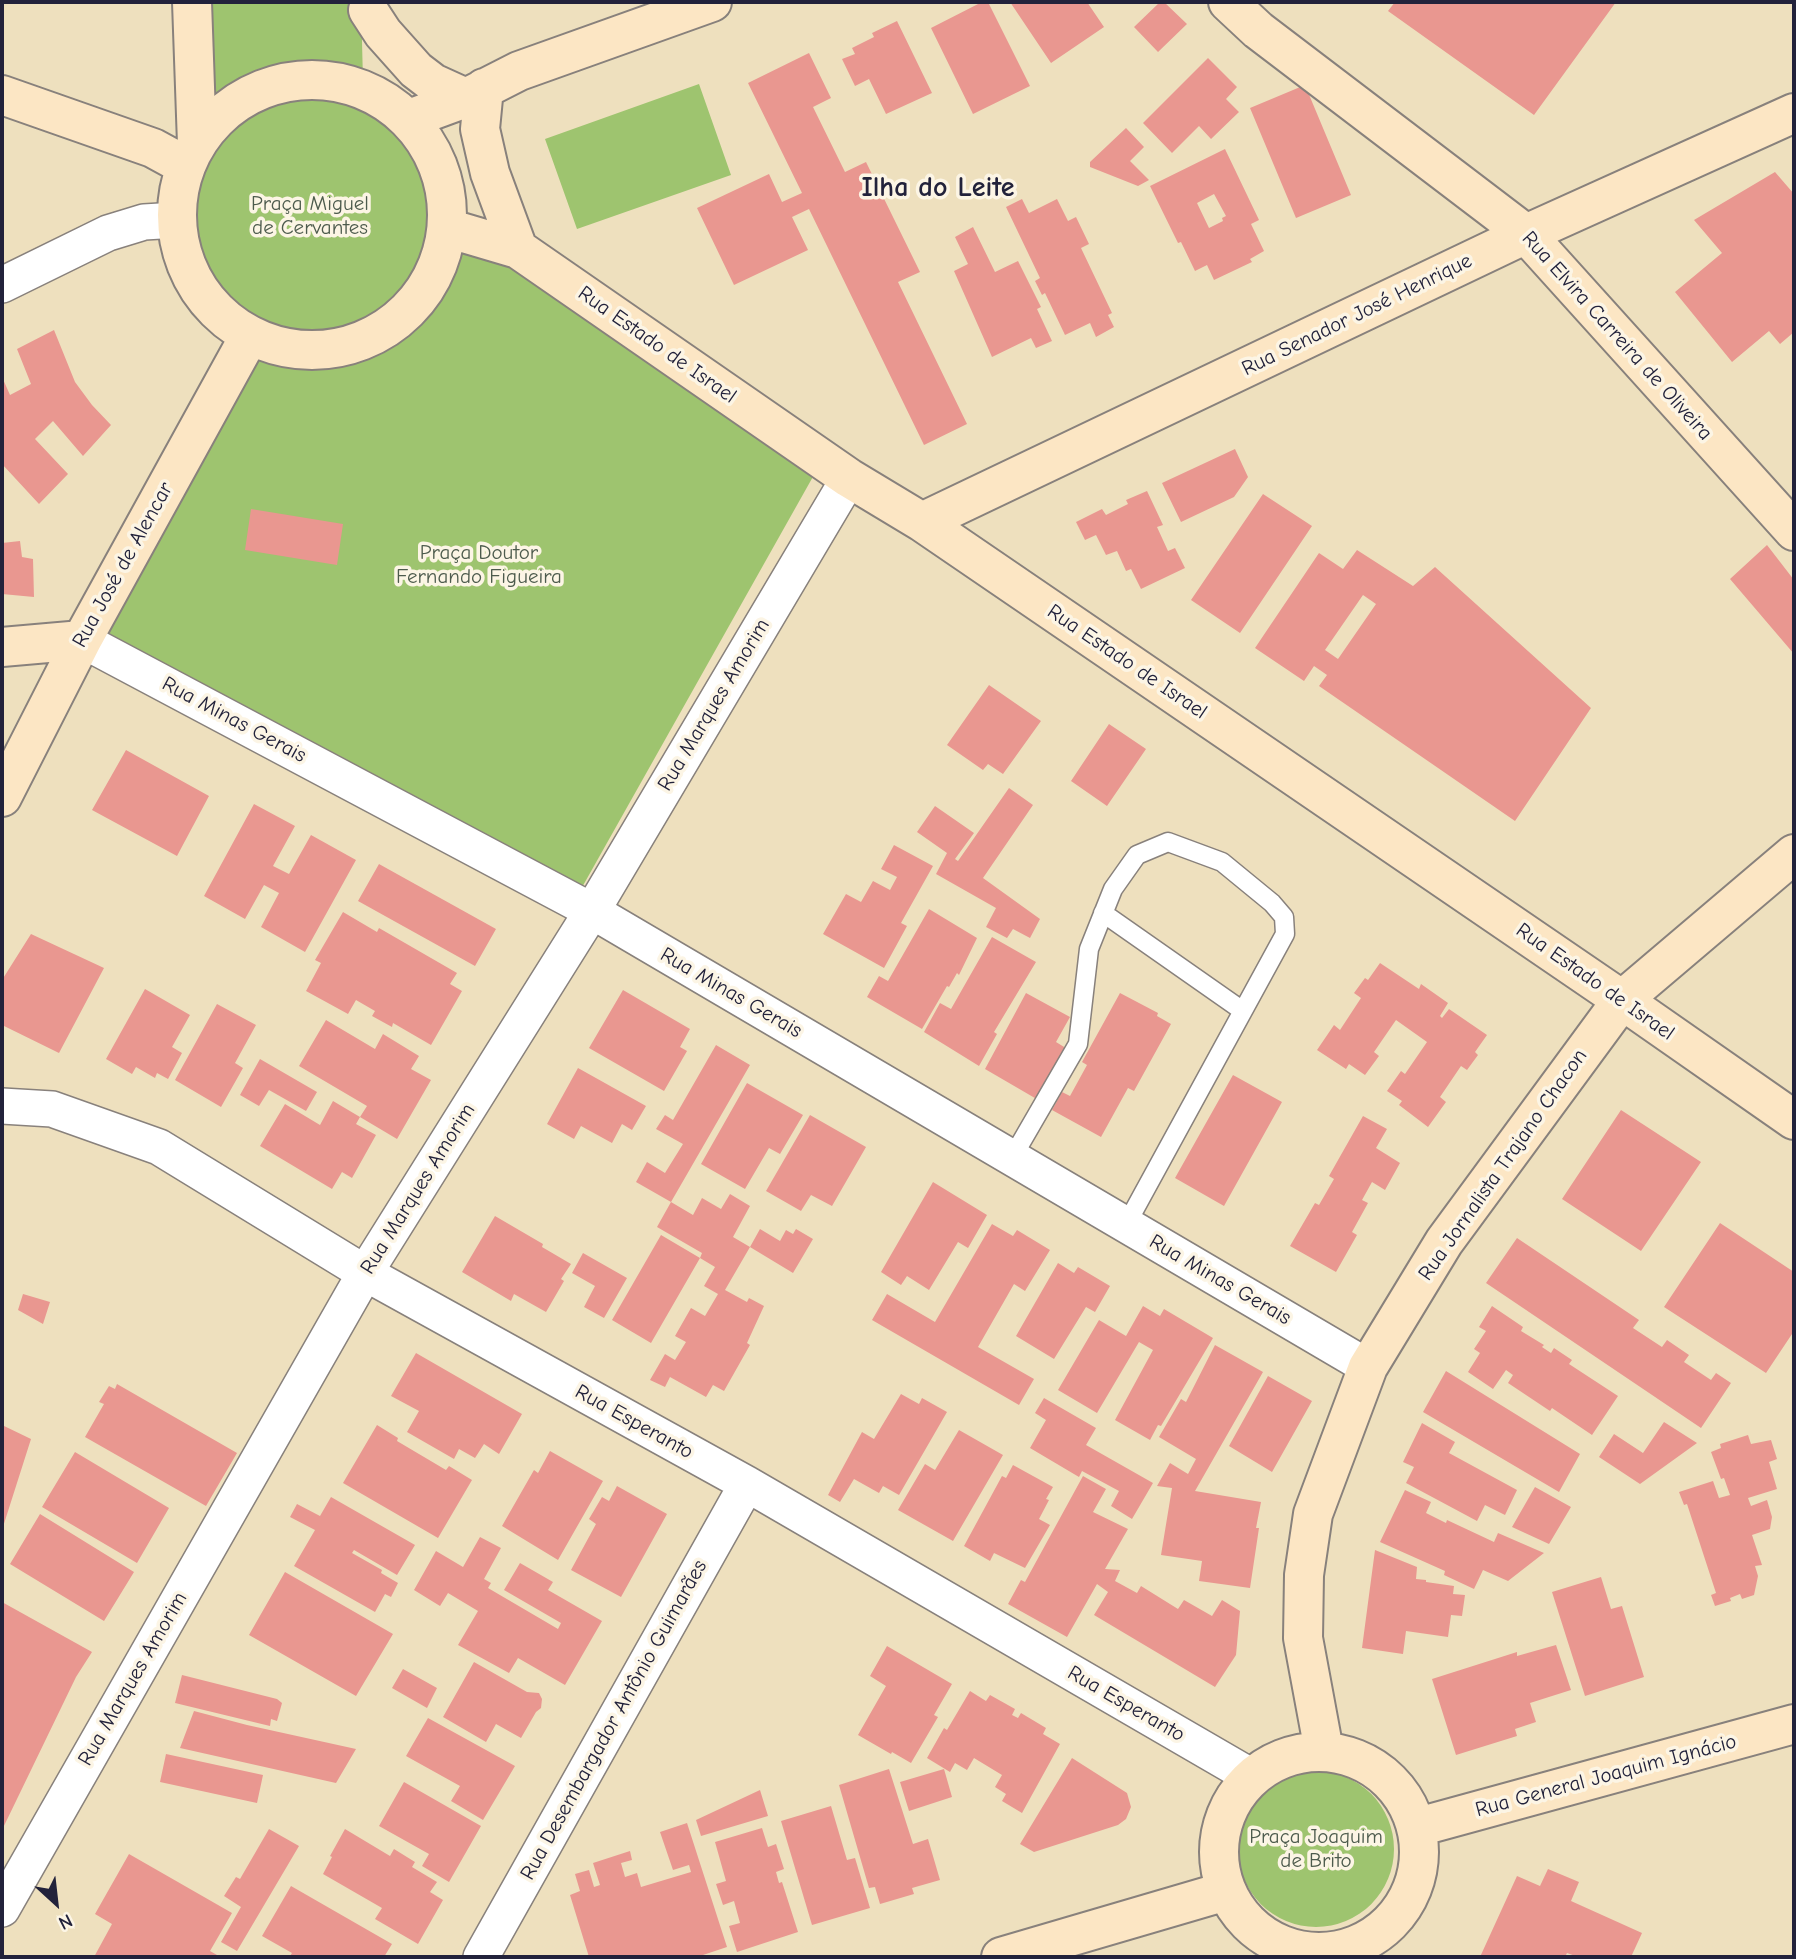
<!DOCTYPE html>
<meta charset="utf-8">
<style>
body{margin:0}
#map{position:relative;width:1796px;height:1959px;overflow:hidden;background:#eee0be;font-family:"Comic Neue",sans-serif}
canvas{display:block}
.frame{position:absolute;inset:0;border:4px solid #22223b;pointer-events:none}
.north{position:absolute;left:21px;top:1868px;width:70px;height:70px;-webkit-text-stroke:5px #fcf5e5;paint-order:stroke;rotate:153deg;font-size:19px;font-weight:700;line-height:28px;text-align:center;color:#22223b}
.north::after{content:'';display:block;margin:auto;width:24px;height:32px;background:#22223b;clip-path:polygon(50% 0,100% 100%,50% 72%,0 100%)}
</style>
<div id="map">
<canvas width="1796" height="1959"></canvas>
<div class="frame"></div>
<div class="north">N</div>
</div>
<script>
const ctx = document.querySelector('canvas').getContext('2d');
ctx.lineJoin = 'round';
function paint(path, color) { ctx.fillStyle = color; ctx.fill(path, 'evenodd'); }
const poly = rows => new Path2D(rows.map(r => 'M' + r).join(''));
function strokePath(path, color, width, dash) { ctx.strokeStyle = color; ctx.lineWidth = width; ctx.lineCap = dash ? 'butt' : 'round'; ctx.setLineDash(dash || []); ctx.stroke(path); }
function drawText(font, color, halo, rows, align = 'center') {
  ctx.font = font + ' "Comic Neue",sans-serif'; ctx.lineWidth = 7; ctx.setLineDash([]); ctx.textBaseline = 'middle'; ctx.strokeStyle = halo; ctx.fillStyle = color; for (const [text, x, y, turn = 0] of rows) {
    ctx.save(); ctx.translate(x, y); ctx.rotate((+turn || 0) * Math.PI / 180); ctx.textAlign = isNaN(turn) ? turn : align; if (halo) ctx.strokeText(text, 0, 0); ctx.fillText(text, 0, 0); ctx.restore();
  }
}
paint(poly([
 [200,2,361,2,363,81,327,72,268,77,203,119],
 [699,84,731,175,577,229,545,139],
 '183 216a128 128 0 1 1 256 0a128 128 0 1 1-256 0Z',
 [452,236,503,250,819,466,576,898,91,638,252,343,302,357,347,352,387,334,424,302,444,264],
 '1238 1849a78 78 0 1 1 156 0a78 78 0 1 1-156 0Z'
]), '#9ec46f');
paint(poly([
 [982,2,988,2,1030,86,973,114,931,28],
 [1010,2,1087,2,1104,27,1051,63],
 [1160,2,1164,2,1187,24,1158,52,1134,27],
 [1395,2,1616,2,1534,115,1388,11],
 [897,21,932,93,886,114,869,79,855,86,842,59,855,54,852,48,874,37,872,33],
 [809,53,831,98,813,107,845,172,866,162,920,272,898,282,967,424,924,445,809,209,792,217,808,250,734,285,697,208,769,174,782,202,802,193,748,83],
 [1208,58,1237,87,1226,99,1239,112,1211,139,1199,126,1172,153,1143,123],
 [1305,85,1351,195,1296,218,1250,108],
 [1126,128,1144,147,1130,161,1149,180,1138,186,1090,167,1090,162],
 [1225,149,1259,220,1251,224,1264,251,1250,259,1252,262,1214,280,1207,265,1195,271,1181,242,1178,243,1150,186],
 [1214,194,1226,216,1222,218,1223,221,1209,228,1197,203],
 [1775,172,1794,194,1794,251,1792,253,1794,255,1794,332,1780,344,1769,331,1732,362,1675,292,1722,253,1694,220],
 [1022,199,1029,213,1057,199,1068,221,1076,217,1089,244,1081,248,1112,313,1108,315,1114,327,1096,337,1090,323,1065,335,1045,293,1042,295,1035,281,1040,278,1006,207],
 [973,227,995,272,1018,261,1041,307,1037,309,1052,341,1036,348,1031,338,992,357,954,271,968,264,955,237],
 [54,330,75,382,92,405,111,425,83,456,53,421,35,439,68,474,39,504,2,464,2,377,10,395,31,384,17,349],
 [1235,449,1248,477,1234,497,1181,522,1162,483],
 [1147,491,1163,525,1157,527,1168,551,1175,548,1185,568,1141,589,1131,569,1126,571,1117,551,1106,555,1096,535,1085,540,1076,522,1102,509,1106,515,1128,504,1126,500],
 [1263,494,1312,526,1240,633,1191,600],
 [251,509,343,524,337,565,245,550],
 [20,541,22,557,33,559,34,597,2,594,2,543],
 [1767,545,1794,580,1794,654,1730,579],
 [1357,550,1413,586,1435,567,1591,708,1515,821,1319,686,1327,675,1314,666,1304,681,1255,648,1319,553,1343,569],
 [1363,595,1376,604,1338,659,1325,650],
 [989,685,1041,721,1003,774,988,764,983,770,947,745],
 [1109,724,1146,749,1107,806,1071,781],
 [126,750,209,796,177,856,92,810],
 [1009,788,1033,805,983,878,1040,919,1030,938,1013,929,1007,938,986,927,996,908,936,874,947,853,917,832,935,806,974,833,955,859,958,861],
 [254,804,295,826,273,866,289,874,311,835,356,860,305,952,261,927,279,893,264,885,245,919,204,896],
 [894,845,933,866,901,923,907,926,884,968,823,934,846,894,861,902,873,881,890,890,897,877,881,869],
 [379,864,496,929,475,966,358,901],
 [929,909,977,938,959,975,957,973,949,987,947,986,922,1029,867,997,879,976,888,981],
 [343,912,377,932,379,928,457,973,450,984,462,991,431,1045,393,1023,392,1027,372,1016,375,1011,356,1000,348,1014,306,991,321,963,315,960],
 [31,934,104,968,59,1053,2,1025,2,980],
 [992,937,1036,962,994,1032,997,1034,979,1066,924,1032,940,1003,951,1009],
 [1380,963,1419,989,1421,984,1448,1003,1440,1016,1442,1018,1449,1009,1487,1035,1475,1052,1478,1055,1467,1070,1461,1066,1440,1097,1446,1102,1428,1127,1399,1105,1402,1101,1387,1091,1401,1071,1405,1074,1427,1042,1396,1020,1374,1052,1379,1056,1365,1075,1349,1064,1346,1069,1317,1050,1334,1025,1340,1030,1361,998,1354,993,1365,978,1368,980],
 [145,989,190,1015,172,1047,182,1053,168,1079,157,1073,155,1078,136,1067,132,1074,106,1059],
 [623,990,690,1029,680,1047,687,1051,664,1091,589,1048],
 [1026,993,1070,1017,1056,1042,1069,1050,1040,1101,985,1069],
 [1120,993,1158,1013,1157,1016,1171,1024,1134,1091,1128,1088,1101,1137,1052,1110,1062,1092,1070,1096,1087,1065,1082,1062],
 [217,1004,256,1025,235,1063,243,1068,221,1107,175,1080],
 [326,1020,375,1049,383,1034,419,1056,411,1069,431,1080,397,1139,360,1117,367,1106,299,1066],
 [716,1045,750,1065,671,1202,636,1182,647,1162,665,1173,683,1144,656,1129,665,1115,673,1120],
 [260,1059,317,1092,306,1111,269,1090,259,1106,240,1095],
 [578,1068,646,1106,632,1130,622,1124,612,1143,581,1126,574,1139,547,1124],
 [1233,1075,1282,1102,1224,1206,1175,1178],
 [747,1083,803,1115,780,1154,769,1148,745,1189,701,1164],
 [333,1101,360,1117,356,1124,376,1135,352,1178,342,1172,332,1189,260,1146,285,1104,320,1125],
 [1621,1110,1701,1162,1641,1251,1562,1199],
 [810,1115,866,1147,832,1206,811,1195,801,1211,766,1191],
 [1363,1116,1387,1129,1376,1148,1400,1163,1385,1190,1372,1182,1362,1200,1368,1203,1352,1232,1357,1235,1336,1272,1290,1246,1315,1203,1319,1205,1334,1179,1329,1176],
 [933,1182,987,1215,968,1248,958,1242,929,1290,907,1276,901,1285,881,1272],
 [730,1194,750,1206,733,1237,750,1247,725,1290,747,1302,749,1298,764,1306,747,1343,750,1345,724,1391,713,1385,706,1397,670,1377,665,1387,650,1380,665,1354,675,1360,686,1342,675,1336,691,1308,705,1316,718,1294,704,1286,715,1267,700,1258,702,1253,657,1227,671,1202,693,1215,702,1198,721,1209],
 [495,1216,543,1244,542,1247,571,1264,561,1279,564,1281,546,1312,514,1294,511,1301,462,1272],
 [1720,1223,1794,1272,1794,1331,1766,1373,1664,1307],
 [992,1224,1013,1236,1017,1230,1050,1250,1025,1291,1014,1284,978,1347,1034,1379,1019,1405,872,1320,887,1294,935,1322],
 [760,1229,780,1241,786,1230,793,1234,796,1229,813,1239,793,1273,750,1247],
 [661,1235,700,1258,651,1343,612,1320],
 [1517,1238,1639,1320,1633,1328,1662,1347,1667,1340,1689,1355,1684,1362,1711,1380,1716,1373,1731,1383,1701,1428,1486,1283],
 [583,1253,627,1278,604,1318,584,1307,595,1286,572,1273],
 [1058,1263,1074,1273,1078,1267,1110,1286,1095,1312,1086,1307,1054,1359,1016,1336],
 [23,1294,50,1302,43,1324,18,1310],
 [1143,1306,1160,1316,1164,1309,1213,1338,1161,1426,1158,1425,1150,1440,1115,1420,1153,1350,1139,1342,1097,1413,1058,1390,1099,1320,1126,1336],
 [1492,1306,1523,1327,1521,1331,1544,1345,1542,1347,1551,1353,1554,1348,1572,1360,1569,1364,1618,1396,1592,1435,1552,1408,1550,1411,1508,1383,1513,1375,1506,1370,1493,1389,1468,1372,1480,1353,1474,1349,1486,1331,1479,1327],
 [1215,1345,1263,1372,1195,1491,1261,1502,1256,1528,1259,1528,1250,1588,1199,1581,1202,1561,1161,1555,1172,1488,1157,1486,1170,1463,1188,1474,1196,1459,1159,1437,1181,1399,1186,1402],
 [416,1353,522,1414,499,1454,484,1444,475,1458,459,1449,454,1459,407,1432,419,1411,391,1396],
 [1446,1371,1580,1454,1559,1492,1423,1412],
 [1268,1376,1312,1401,1272,1472,1229,1446],
 [117,1384,237,1453,206,1506,85,1437,104,1404,99,1402,109,1386,115,1389],
 [901,1394,919,1404,922,1398,947,1412,899,1495,883,1486,879,1493,854,1479,840,1502,828,1495,862,1432,874,1439],
 [1044,1398,1096,1428,1086,1445,1153,1483,1132,1519,1111,1506,1119,1491,1082,1471,1079,1477,1030,1448,1046,1420,1035,1413],
 [1664,1422,1697,1443,1640,1484,1599,1457,1614,1434,1643,1453],
 [1422,1423,1455,1442,1449,1453,1517,1490,1505,1515,1485,1505,1477,1521,1406,1483,1414,1467,1403,1462],
 [2,1425,31,1439,2,1530],
 [377,1425,398,1438,397,1441,446,1470,449,1466,472,1480,438,1538,343,1483],
 [959,1430,1003,1455,953,1541,898,1510,925,1464,935,1470],
 [1748,1435,1751,1444,1771,1440,1777,1459,1769,1462,1777,1489,1748,1498,1751,1506,1767,1500,1772,1517,1770,1529,1752,1535,1762,1565,1755,1566,1758,1576,1754,1595,1742,1599,1740,1594,1730,1598,1731,1601,1715,1606,1711,1595,1716,1593,1687,1504,1684,1505,1679,1492,1713,1481,1719,1498,1730,1495,1724,1478,1721,1479,1711,1452,1721,1448,1720,1444],
 [550,1451,603,1481,558,1560,502,1526,534,1470,538,1473],
 [75,1452,169,1508,137,1563,42,1507],
 [1013,1465,1053,1487,1046,1499,1049,1500,1039,1519,1050,1525,1025,1568,994,1553,990,1561,964,1546,1002,1476,1006,1478],
 [1083,1476,1106,1489,1093,1512,1128,1529,1105,1569,1120,1570,1115,1581,1137,1593,1141,1586,1178,1609,1184,1600,1212,1616,1222,1600,1240,1611,1236,1655,1215,1687,1094,1615,1108,1592,1097,1584,1067,1637,1008,1604,1021,1580,1025,1582],
 [617,1486,667,1514,621,1597,571,1570,596,1524,589,1519,602,1497,609,1501],
 [1535,1487,1571,1507,1549,1544,1512,1527],
 [1405,1490,1431,1502,1426,1513,1446,1523,1447,1520,1494,1542,1498,1533,1544,1553,1508,1581,1483,1570,1474,1589,1444,1575,1445,1571,1380,1542],
 [331,1497,415,1545,397,1575,354,1550,352,1553,382,1570,381,1573,398,1583,391,1597,385,1594,375,1612,294,1566,315,1530,290,1517,297,1504,320,1516],
 [40,1514,134,1572,104,1621,10,1564],
 [480,1537,501,1548,484,1579,491,1583,488,1588,558,1629,561,1623,504,1590,520,1563,553,1582,548,1590,602,1621,565,1685,518,1658,509,1673,458,1645,478,1611,448,1593,440,1606,414,1590,436,1551,463,1567],
 [1375,1550,1417,1567,1416,1579,1426,1580,1426,1582,1454,1586,1453,1594,1465,1595,1462,1616,1451,1615,1448,1637,1406,1631,1403,1654,1362,1648],
 [285,1572,393,1634,356,1696,249,1635],
 [1601,1577,1611,1609,1622,1606,1644,1677,1585,1696,1552,1592],
 [2,1602,92,1652,76,1677,2,1830],
 [1556,1645,1571,1690,1530,1703,1536,1722,1515,1729,1517,1736,1456,1755,1432,1679,1517,1652,1517,1656],
 [887,1646,952,1684,934,1715,938,1717,911,1763,892,1752,891,1754,858,1735,886,1686,870,1676],
 [474,1662,527,1692,539,1693,542,1699,541,1708,536,1712,521,1738,496,1724,486,1742,443,1717],
 [403,1669,437,1688,427,1708,392,1688],
 [182,1675,277,1699,282,1703,277,1721,271,1719,270,1726,175,1703],
 [970,1691,986,1701,990,1695,1015,1709,1012,1715,1018,1718,1021,1713,1046,1728,1043,1734,1060,1744,1022,1813,1002,1801,1006,1794,995,1787,1002,1775,974,1758,967,1770,955,1763,950,1772,927,1758,944,1728,947,1730],
 [194,1711,247,1725,356,1749,336,1783,180,1748],
 [428,1718,515,1766,483,1820,451,1801,460,1786,406,1756],
 [166,1754,263,1775,257,1803,160,1782],
 [1072,1758,1127,1793,1131,1807,1126,1819,1118,1825,1034,1852,1020,1844],
 [889,1769,913,1844,928,1839,940,1880,912,1888,914,1894,880,1904,875,1887,869,1888,839,1785],
 [944,1769,952,1797,909,1811,900,1782],
 [404,1782,481,1826,449,1882,422,1866,429,1854,379,1826],
 [760,1790,768,1816,701,1836,696,1820],
 [831,1806,847,1860,855,1858,870,1908,812,1925,781,1821],
 [687,1823,727,1947,697,1957,589,1957,570,1895,580,1891,575,1874,589,1870,594,1887,600,1885,593,1863,630,1851,632,1860,621,1863,625,1877,637,1873,641,1887,691,1872,689,1865,673,1870,660,1832],
 [762,1828,768,1847,776,1844,784,1869,776,1872,779,1883,782,1882,798,1932,737,1952,729,1926,740,1923,734,1901,723,1905,716,1884,726,1881,715,1842],
 [269,1829,299,1846,237,1951,221,1942,241,1907,224,1896,236,1877,240,1879],
 [345,1829,390,1856,394,1849,415,1862,412,1867,437,1882,430,1892,443,1900,418,1944,375,1919,382,1908,323,1874,332,1857,330,1856],
 [129,1854,232,1913,210,1951,217,1955,215,1957,94,1957,112,1924,95,1914],
 [1548,1869,1579,1882,1571,1901,1642,1933,1631,1957,1578,1957,1567,1953,1565,1957,1480,1957,1517,1876,1540,1886],
 [291,1886,392,1944,384,1957,292,1957,290,1956,292,1953,262,1936]
]), '#e99790');
const lane = poly([
 [1103,913,1243,1011],
 [1012,1158,1078,1044,1089,949,1113,889,1137,855,1168,842,1222,862,1272,903,1284,917,1285,934,1126,1225]
]);
const street = poly([
 [2,285,108,233,144,222,177,220],
 [82,640,592,911,1368,1367],
 [2,1106,52,1109,159,1147,365,1273,747,1484,1252,1777],
 [2,1909,365,1273,592,911,849,478],
 [481,1957,747,1484]
]);
const secondary = poly([
 [192,2,197,144],
 [1228,2,1258,30,1526,234,1794,531],
 [368,10,383,33,416,70,433,83,466,98],
 '177 215a135 135 0 1 1 270 0a135 135 0 1 1-270 0Z',
 [484,88,480,129,490,173,518,249],
 [2,95,153,148,186,166],
 [409,119,466,98,519,71,712,2],
 [447,228,518,249,849,478,922,522,1622,1000,1794,1120],
 [922,522,1526,234,1794,113],
 [2,647,82,640],
 [2,797,82,640,250,335],
 [1324,1751,1303,1638,1304,1575,1313,1514,1368,1367,1444,1242,1622,1000,1794,854],
 '1219 1852a100 100 0 1 1 200 0a100 100 0 1 1-200 0Z',
 [1418,1827,1794,1724],
 [1001,1957,1226,1891]
]);
strokePath(lane, '#88817c', 21);
strokePath(street, '#88817c', 38);
strokePath(secondary, '#88817c', 42);
strokePath(lane, '#fff', 18);
strokePath(street, '#fff', 35);
strokePath(secondary, '#fce6c4', 38);
drawText('21px', '#4d5b4d', '#fcf5e5', [
 ["Praça Miguel",310,204],
 ["de Cervantes",310,228],
 ["Praça Doutor",479,553],
 ["Fernando Figueira",479,577],
 ["Praça Joaquim",1316,1837],
 ["de Brito",1316,1861]
]);
drawText('21px', '#22223b', '#fcf5e5', [
 ["Rua Senador José Henrique",1357,315,-26],
 ["Rua Elvira Carreira de Oliveira",1617,336,48],
 ["Rua Estado de Israel",657,345,35],
 ["Rua José de Alencar",123,565,-61],
 ["Rua Estado de Israel",1127,662,34],
 ["Rua Marques Amorim",714,705,-59],
 ["Rua Minas Gerais",234,720,28],
 ["Rua Estado de Israel",1595,982,35],
 ["Rua Minas Gerais",731,993,30],
 ["Rua Jornalista Trajano Chacon",1503,1165,-55],
 ["Rua Marques Amorim",418,1189,-58],
 ["Rua Minas Gerais",1220,1280,30],
 ["Rua Esperanto",634,1422,29],
 ["Rua Marques Amorim",133,1679,-60],
 ["Rua Esperanto",1126,1704,30],
 ["Rua Desembargador Antônio Guimarães",614,1720,-61],
 ["Rua General Joaquim Ignácio",1606,1776,-15]
]);
drawText('bold 28px', '#22223b', '#fcf5e5', [
 ["Ilha do Leite",938,188]
]);
</script>
